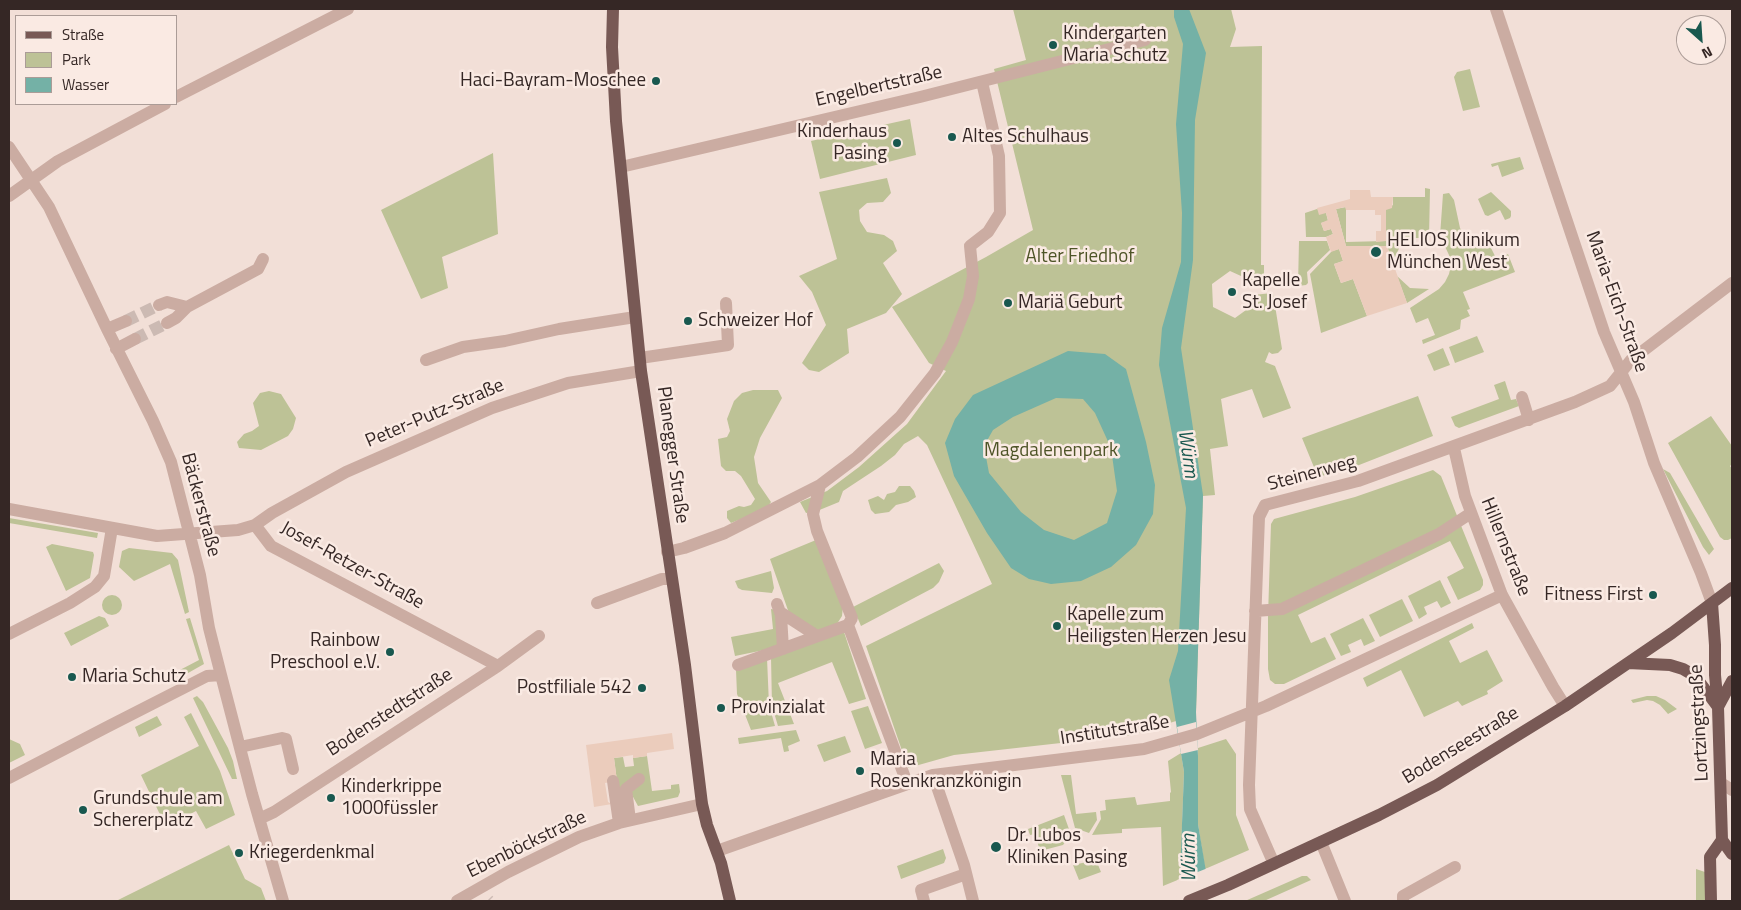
<!DOCTYPE html>
<meta charset="utf-8">
<style>
body{margin:0}
#map{position:relative;width:1741px;height:910px;overflow:hidden;background:#f2dfd7;font-family:"Titillium Web",sans-serif}
canvas{display:block}
.frame{position:absolute;inset:0;border:10px solid #352725;pointer-events:none}
.legend{position:absolute;left:15px;top:15px;width:162px;height:90px;box-sizing:border-box;background:#faeae3;border:1px solid #ab9c97;margin:0;padding:6px 9px;list-style:none;font-size:15px;color:#352725}
.legend li{display:flex;align-items:center;gap:10px;height:25px}
.legend b{width:25px;border:1px solid #ab9c97}
.north{position:absolute;left:1676px;top:15px;width:50px;height:50px;box-sizing:border-box;background:#faeae3;border:1px solid #ab9c97;border-radius:50%;rotate:154deg;font-size:14px;font-weight:700;line-height:20px;text-align:center;color:#352725}
.north::after{content:'';display:block;margin:auto;width:18px;height:22px;background:#19584f;clip-path:polygon(50% 0,100% 100%,50% 72%,0 100%)}
</style>
<div id="map">
<canvas width="1741" height="910"></canvas>
<div class="frame"></div>
<ul class="legend">
<li><b style="height:6px;background:#785955"></b>Straße</li>
<li><b style="height:14px;background:#bdc296"></b>Park</li>
<li><b style="height:14px;background:#74b1a6"></b>Wasser</li>
</ul>
<div class="north">N</div>
</div>
<script>
const ctx = document.querySelector('canvas').getContext('2d');
ctx.lineJoin = 'round';
function paint(path, color) { ctx.fillStyle = color; ctx.fill(path, 'evenodd'); }
const poly = rows => new Path2D(rows.map(r => 'M' + r).join(''));
function strokePath(path, color, width, dash) { ctx.strokeStyle = color; ctx.lineWidth = width; ctx.lineCap = dash ? 'butt' : 'round'; ctx.setLineDash(dash || []); ctx.stroke(path); }
function drawText(font, color, halo, rows, align = 'center') {
  ctx.font = font + ' "Titillium Web",sans-serif'; ctx.lineWidth = 5; ctx.setLineDash([]); ctx.textBaseline = 'middle'; ctx.strokeStyle = halo; ctx.fillStyle = color; for (const [text, x, y, turn = 0] of rows) {
    ctx.save(); ctx.translate(x, y); ctx.rotate((+turn || 0) * Math.PI / 180); ctx.textAlign = isNaN(turn) ? turn : align; if (halo) ctx.strokeText(text, 0, 0); ctx.fillText(text, 0, 0); ctx.restore();
  }
}
paint(poly([
 [1013,9,1231,9,1236,29,1230,47,1262,46,1261,265,1264,265,1264,276,1253,288,1252,281,1230,271,1212,284,1213,307,1235,318,1253,305,1253,295,1273,293,1282,349,1278,353,1272,354,1269,352,1265,362,1275,366,1291,408,1263,418,1252,389,1221,399,1228,446,1210,449,1215,495,1203,496,1196,712,1176,721,1132,735,954,755,908,768,866,646,992,584,927,445,918,436,904,444,895,455,881,466,843,491,839,502,817,511,806,513,800,502,827,491,859,467,907,424,946,371,929,363,892,307,986,257,1033,230,994,69,1026,60],
 [1470,69,1480,107,1463,111,1454,77,1457,72],
 [910,119,916,155,820,179,811,141],
 [493,153,498,234,442,257,448,288,421,299,381,210],
 [1520,157,1524,169,1502,177,1498,165,1492,167,1491,164],
 [887,178,891,193,883,202,867,203,859,210,860,221,867,232,884,235,893,241,897,251,883,263,902,294,886,313,847,329,849,353,819,372,809,370,802,363,826,325,812,292,799,276,837,259,819,192],
 [1425,188,1430,189,1429,238,1415,238,1408,240,1400,246,1397,253,1395,268,1387,246,1346,246,1336,209,1346,207,1346,242,1385,241,1386,209,1393,205,1393,197,1425,197],
 [1491,192,1511,211,1511,216,1510,218,1505,220,1500,210,1488,216,1485,215,1478,199],
 [1449,193,1454,200,1460,228,1471,248,1487,240,1497,260,1508,254,1515,272,1463,292,1470,309,1467,310,1470,316,1461,320,1460,329,1423,344,1422,340,1435,335,1428,318,1416,323,1410,308,1439,289,1445,282,1449,274,1451,265,1449,255,1440,236,1443,194],
 [1317,209,1326,213,1328,221,1321,223,1324,231,1331,229,1333,234,1326,237,1306,237,1305,213],
 [1299,241,1327,241,1330,250,1307,272,1308,283,1306,285,1298,286],
 [1339,249,1343,261,1334,264,1341,283,1353,279,1367,316,1321,333,1310,274,1332,251],
 [1397,276,1410,288,1429,289,1407,303],
 [1477,336,1484,352,1455,363,1449,347],
 [1443,348,1450,365,1434,371,1427,355],
 [1505,381,1511,400,1516,399,1519,406,1459,428,1455,426,1451,417,1499,399,1494,385],
 [753,390,778,390,782,398,760,438,754,457,758,483,771,502,766,509,731,523,727,518,727,511,739,506,744,507,751,505,755,499,741,476,735,471,726,471,721,466,718,439,727,437,730,431,727,419,734,401,742,393],
 [269,391,281,394,296,418,293,429,288,436,261,450,239,448,237,442,244,434,252,431,259,426,253,403,260,393],
 [1418,396,1433,436,1354,467,1318,477,1302,438],
 [1711,416,1732,446,1732,464,1730,466,1732,469,1732,538,1728,540,1724,540,1720,537,1668,443],
 [1663,469,1670,473,1714,549,1709,555,1703,547],
 [1433,470,1441,476,1483,580,1483,585,1480,590,1458,600,1447,577,1464,568,1450,541,1298,615,1311,643,1325,637,1336,659,1284,684,1275,684,1270,680,1268,669,1268,616,1271,524,1274,519,1355,497],
 [899,486,910,486,914,491,916,497,908,502,896,505,889,512,875,514,871,510,868,500,878,496,884,500,887,494,895,492],
 [9,518,98,533,97,538,9,523],
 [816,540,843,606,842,616,835,627,817,634,790,616,770,559],
 [52,544,93,552,94,555,90,578,66,591,46,547],
 [129,548,172,553,178,560,189,612,185,614,170,564,134,581,119,567,122,551],
 [939,563,944,571,939,582,933,588,861,626,853,607],
 [771,571,774,588,772,593,742,590,738,588,735,581],
 [1440,580,1451,603,1441,608,1437,601,1424,607,1427,614,1419,619,1408,596],
 '102 605a10 10 0 1 1 20 0a10 10 0 1 1-20 0Z',
 [1402,599,1413,621,1380,637,1369,615],
 [771,609,776,610,779,647,735,656,731,637,773,629],
 [99,616,105,618,109,626,71,646,64,633],
 [190,618,204,664,181,677,178,671,199,660,186,619],
 [1363,618,1375,641,1364,646,1361,639,1348,645,1351,652,1341,656,1330,634],
 [1472,623,1474,628,1449,641,1460,663,1487,650,1503,681,1487,691,1488,694,1462,706,1458,701,1424,717,1401,670,1367,687,1363,678],
 [844,632,866,699,849,704,832,662,778,683,794,724,778,726,772,706,771,657],
 [767,658,769,705,775,726,751,730,737,694,736,670],
 [197,696,203,702,228,748,233,761,237,779,232,779,193,698],
 [1647,696,1656,696,1665,700,1677,709,1668,714,1660,705,1653,701,1647,700,1633,703,1631,700],
 [868,706,882,743,865,749,851,711],
 [191,713,220,771,235,815,206,829,196,811,166,827,141,775,199,746,184,717],
 [157,716,162,725,139,737,135,727],
 [796,730,800,741,788,746,789,751,784,752,781,738,739,744,738,738],
 [845,736,851,752,824,762,817,745],
 [9,739,20,744,25,755,9,763],
 [1226,739,1236,754,1236,815,1249,850,1205,869,1198,824,1198,748],
 [1181,753,1184,772,1180,879,1163,886,1161,827,1122,829,1122,833,1092,835,1101,819,1100,811,1106,810,1105,800,1135,797,1137,805,1170,801,1170,793,1171,792,1168,761],
 [647,756,652,791,671,789,671,785,679,784,680,792,678,797,638,806,632,795,619,797,614,758,623,757,625,767,634,766,633,758],
 [1061,775,1071,775,1076,814,1096,812,1097,820,1089,833,1075,828],
 [1064,815,1070,832,1066,841,1063,845,1040,851,1035,834,1030,835,1028,829],
 [229,845,245,879,261,888,266,901,116,901],
 [943,849,946,858,944,863,901,879,897,866],
 [1096,860,1101,872,1079,880,1073,865],
 [1696,869,1705,872,1707,900,1704,901,1696,900],
 [1302,876,1307,876,1311,880,1264,901,1245,901]
]), '#bdc296');
paint(poly([
 [1350,190,1370,190,1371,197,1393,197,1392,208,1386,210,1386,241,1376,242,1376,231,1381,231,1381,215,1375,215,1375,210,1346,210,1345,207,1336,209,1346,246,1387,246,1407,303,1367,316,1353,279,1341,283,1334,264,1343,261,1339,249,1331,252,1326,237,1333,234,1331,229,1324,231,1321,223,1328,220,1326,213,1319,215,1317,208,1350,199],
 [672,733,674,749,647,753,647,756,633,758,633,755,614,758,617,781,605,783,608,802,612,804,594,807,586,745]
]), '#ebccbc');
paint(poly([
 [1174,9,1189,9,1206,53,1195,120,1193,260,1181,348,1203,495,1196,712,1198,756,1198,824,1211,901,1179,901,1184,772,1169,680,1178,651,1186,508,1159,365,1162,328,1181,262,1182,213,1176,124,1183,44,1174,17],
 [1068,351,1105,354,1126,369,1146,442,1155,485,1153,514,1136,545,1111,567,1081,581,1051,584,1029,579,1011,568,987,533,954,476,945,443,955,419,973,395],
 [1056,398,1083,399,1095,413,1111,448,1117,491,1107,523,1074,540,1044,530,1021,512,989,473,984,446,993,430,1013,417]
]), '#74b1a6');
paint(poly([
 [1196,722,1198,750,1181,754,1177,727],
 [1208,868,1213,901,1176,901,1177,880]
]), '#f2dfd7');
strokePath(poly([
 [126,321,159,305],
 [135,339,167,323],
 [488,900,489,901]
]), '#ccbab3', 12, [12, 6]);
strokePath(poly([
 [1496,9,1604,332,1634,402,1654,463,1701,573,1712,603],
 [176,97,348,9],
 [9,147,49,207,107,329,153,421,171,462,200,575,209,628,221,675,252,794,283,901],
 [621,167,920,97,1145,40],
 [9,196,58,161,165,104],
 [159,305,167,302,187,307,176,318,167,323],
 [187,307,258,269,263,259],
 [107,329,126,321],
 [116,349,135,339],
 [640,358,728,345,726,303],
 [426,360,463,347,505,341,559,329,635,317],
 [1522,397,1529,420],
 [1454,448,1465,496,1502,595,1553,687,1565,706],
 [9,509,157,536,238,530,255,525,271,546,498,666],
 [255,525,272,513,346,472,492,408,568,383,641,371],
 [667,552,684,548,725,533,820,485,857,457,900,417,935,373,952,342,969,299,973,276,970,246,988,232,1000,213,999,156,982,82],
 [597,603,662,579,671,579],
 [777,604,781,615,783,649],
 [1255,611,1282,609,1439,534,1471,513],
 [780,612,817,636],
 [848,625,907,783],
 [9,634,70,603,95,587,104,576,112,528],
 [738,665,848,625,852,618,817,531,813,514,820,485],
 [240,747,282,738,286,739,293,769],
 [933,775,964,865,973,901],
 [9,778,107,727,207,676,221,675],
 [613,781,619,823],
 [1721,783,1732,790],
 [259,819,274,812,498,666,539,636],
 [630,820,626,789,639,779],
 [1321,842,1345,901],
 [717,851,933,775,1144,749,1197,734,1266,706,1502,595],
 [1274,864,1250,809,1249,785,1259,517,1265,505,1358,481,1575,402,1610,386,1631,360,1732,283],
 [457,901,508,872,579,837,619,823,702,804],
 [924,901,921,890,966,874],
 [1403,901,1403,896,1455,867]
]), '#cbaca2', 12);
strokePath(poly([
 [613,9,612,47,616,121,641,371,685,665,702,804,707,825,721,863,730,901],
 [1628,663,1670,665,1683,669,1695,676,1718,707],
 [1718,707,1732,681],
 [1722,840,1732,854],
 [1189,901,1228,885,1379,815,1437,785,1565,706,1672,633,1732,588],
 [1711,901,1710,857,1722,840,1718,707,1715,675,1715,645,1712,603]
]), '#785955', 12);
for (const [x, y, r, color] of [
 [1053,45,5,"#19584f"],
 [656,81,5,"#19584f"],
 [952,137,5,"#19584f"],
 [897,143,5,"#19584f"],
 [1376,252,6,"#19584f"],
 [1232,292,5,"#19584f"],
 [1008,303,5,"#19584f"],
 [688,321,5,"#19584f"],
 [1653,595,5,"#19584f"],
 [1057,626,5,"#19584f"],
 [390,652,5,"#19584f"],
 [72,677,5,"#19584f"],
 [642,688,5,"#19584f"],
 [721,708,5,"#19584f"],
 [860,771,5,"#19584f"],
 [331,798,5,"#19584f"],
 [83,810,5,"#19584f"],
 [996,847,6,"#19584f"],
 [239,853,5,"#19584f"]
]) { const dot = new Path2D(); dot.arc(x, y, r, 0, 2 * Math.PI); ctx.fillStyle = color; ctx.fill(dot); strokePath(dot, '#faeae3', 2); }
drawText('19px', '#352725', '#faeae3', [
 ["Kindergarten",1063,34],
 ["Maria Schutz",1063,56],
 ["Haci-Bayram-Moschee",646,81,"right"],
 ["Kinderhaus",887,132,"right"],
 ["Pasing",887,154,"right"],
 ["Altes Schulhaus",962,137],
 ["HELIOS Klinikum",1387,241],
 ["München West",1387,263],
 ["Kapelle",1242,281],
 ["St. Josef",1242,303],
 ["Mariä Geburt",1018,303],
 ["Schweizer Hof",698,321],
 ["Fitness First",1643,595,"right"],
 ["Kapelle zum",1067,615],
 ["Heiligsten Herzen Jesu",1067,637],
 ["Rainbow",380,641,"right"],
 ["Preschool e.V.",380,663,"right"],
 ["Maria Schutz",82,677],
 ["Postfiliale 542",632,688,"right"],
 ["Provinzialat",731,708],
 ["Maria",870,760],
 ["Rosenkranzkönigin",870,782],
 ["Kinderkrippe",341,787],
 ["1000füssler",341,809],
 ["Grundschule am",93,799],
 ["Schererplatz",93,821],
 ["Dr. Lubos",1007,836],
 ["Kliniken Pasing",1007,858],
 ["Kriegerdenkmal",249,853]
], 'left');
drawText('19px', '#352725', '#faeae3', [
 ["Engelbertstraße",879,87,-13],
 ["Maria-Eich-Straße",1616,302,70],
 ["Peter-Putz-Straße",435,414,-23],
 ["Planegger Straße",672,455,82],
 ["Steinerweg",1312,474,-15],
 ["Bäckerstraße",200,505,75],
 ["Hillernstraße",1505,547,68],
 ["Josef-Retzer-Straße",352,566,29],
 ["Bodenstedtstraße",390,713,-33],
 ["Lortzingstraße",1700,723,-93],
 ["Institutstraße",1115,731,-9],
 ["Bodenseestraße",1461,746,-31],
 ["Ebenböckstraße",527,845,-26]
]);
drawText('19px', '#4e5427', '#faeae3', [
 ["Alter Friedhof",1080,257],
 ["Magdalenenpark",1051,451]
]);
drawText('italic 20px', '#19584f', '#faeae3', [
 ["Würm",1187,454,82],
 ["Würm",1190,858,-91]
]);
</script>
